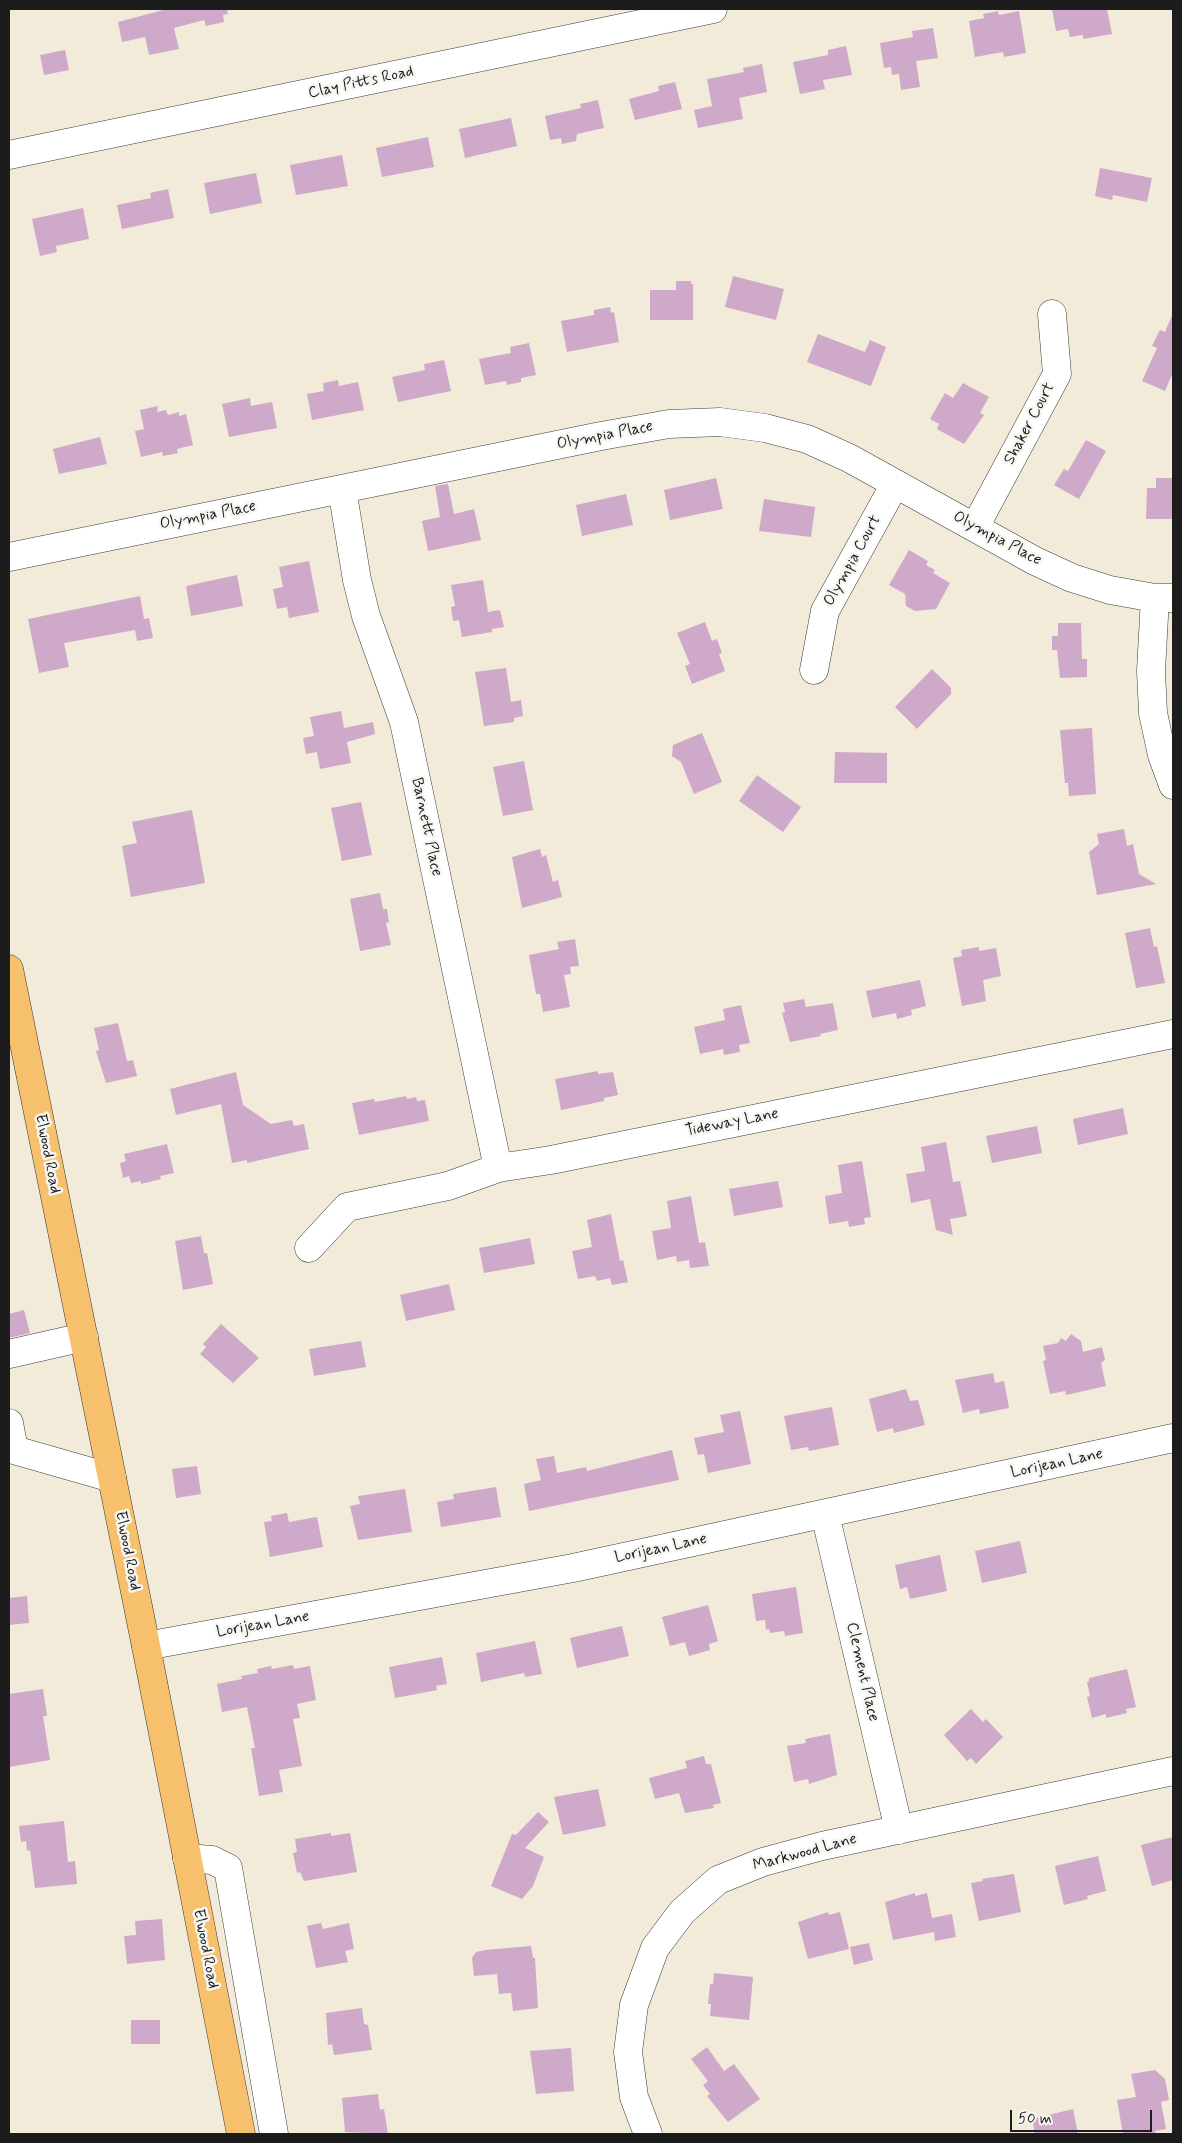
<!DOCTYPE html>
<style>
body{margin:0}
#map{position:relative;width:1182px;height:2143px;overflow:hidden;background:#f2ebd9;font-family:Mynerve,sans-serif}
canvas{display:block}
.frame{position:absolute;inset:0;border:10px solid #1c1c1c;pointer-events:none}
.scale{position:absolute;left:1010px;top:2110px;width:142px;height:22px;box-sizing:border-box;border:2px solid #1c1c1c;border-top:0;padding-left:6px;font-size:15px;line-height:18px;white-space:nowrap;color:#1c1c1c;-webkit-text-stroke:4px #f6f6f2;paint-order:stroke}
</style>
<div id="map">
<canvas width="1182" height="2143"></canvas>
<div class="frame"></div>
<div class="scale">50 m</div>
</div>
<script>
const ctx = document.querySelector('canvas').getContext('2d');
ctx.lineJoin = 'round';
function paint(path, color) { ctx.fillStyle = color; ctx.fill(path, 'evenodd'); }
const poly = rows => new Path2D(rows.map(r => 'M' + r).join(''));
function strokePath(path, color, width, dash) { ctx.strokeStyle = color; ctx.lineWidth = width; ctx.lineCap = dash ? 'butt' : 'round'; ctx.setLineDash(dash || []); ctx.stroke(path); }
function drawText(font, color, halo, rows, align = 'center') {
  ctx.font = font + ' Mynerve,sans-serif'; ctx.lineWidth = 5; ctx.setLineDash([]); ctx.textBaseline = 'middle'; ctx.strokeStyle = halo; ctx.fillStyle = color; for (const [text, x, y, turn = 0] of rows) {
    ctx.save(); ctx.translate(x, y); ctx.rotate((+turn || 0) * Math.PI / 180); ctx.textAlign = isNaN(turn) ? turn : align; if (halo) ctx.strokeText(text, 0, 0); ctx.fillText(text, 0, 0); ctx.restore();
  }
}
paint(poly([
 [167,9,227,9,228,14,223,15,224,22,206,26,204,20,174,28,179,49,149,55,145,37,122,42,118,22],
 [1052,9,1107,9,1112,34,1083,39,1083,35,1070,37,1068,29,1056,31],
 [998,11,999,15,1019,11,1026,53,1004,57,1003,52,975,57,969,21,984,18,983,14],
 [933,28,938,58,916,61,920,87,901,90,899,74,892,75,891,67,884,68,880,43,913,37,912,31],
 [846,46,852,75,823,80,825,89,800,94,793,62,828,55,828,50],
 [65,50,69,70,44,75,40,55],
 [762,64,767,92,739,98,743,119,698,128,694,110,712,106,707,79,744,72,743,68],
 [675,82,682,109,635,120,629,99,659,91,658,86],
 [598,100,604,128,577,134,576,141,562,144,561,138,550,140,545,116,581,108,580,104],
 [511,118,517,146,465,158,459,129],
 [428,137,434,167,382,177,376,148],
 [342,155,348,186,296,195,290,165],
 [1100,168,1152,178,1147,202,1113,195,1112,200,1095,196],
 [256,173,262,203,210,214,204,183],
 [168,189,174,218,122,229,117,205,151,198,150,193],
 [83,208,89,239,56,246,57,252,40,256,32,219],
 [733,276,784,289,776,320,725,307],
 [676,281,691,281,691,284,693,284,693,320,650,320,650,290,676,290],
 [610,307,611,313,614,312,619,342,567,352,561,321,594,315,594,310],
 [1173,313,1173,372,1165,391,1142,381,1157,348,1152,346,1160,330,1165,332],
 [818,334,865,352,870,340,886,347,871,386,807,362],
 [529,343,536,375,521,378,521,382,507,385,506,381,485,385,479,359,511,353,510,347],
 [444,360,451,391,398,402,392,377,425,370,424,364],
 [338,380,339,386,358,382,364,410,312,420,307,394,324,391,323,383],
 [963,383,989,397,980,413,984,415,964,444,937,429,939,424,930,419,945,393,953,398],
 [250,398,251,406,272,402,277,428,229,437,222,404],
 [158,406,157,412,166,410,168,415,179,412,179,416,186,414,193,445,177,449,178,453,163,456,162,452,141,457,135,431,144,429,140,410],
 [100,437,107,464,59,474,53,449],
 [1086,440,1106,451,1079,499,1054,485,1064,469,1068,471],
 [716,478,723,509,670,520,664,490],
 [1156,478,1172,478,1173,519,1146,519,1147,488,1156,488],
 [448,484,454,514,474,509,481,540,428,551,422,521,440,517,435,486],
 [626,494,633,525,582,536,576,505],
 [764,499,815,507,811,537,759,531],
 [909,550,928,561,926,565,935,570,933,573,950,583,936,609,915,611,906,606,905,594,889,585],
 [309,561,319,612,289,618,287,607,277,609,273,589,283,587,279,567],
 [237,575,243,606,191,616,186,586],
 [483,580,488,612,500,610,504,627,492,629,492,632,462,637,459,620,453,621,451,607,455,606,451,585],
 [140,596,144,619,149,618,153,638,137,641,135,630,64,643,69,667,39,673,28,619],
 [705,622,712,641,717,639,722,653,719,654,725,671,692,684,685,666,690,664,677,633],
 [1058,623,1081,623,1082,659,1087,659,1087,677,1060,678,1057,650,1052,650,1052,636,1058,636],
 [506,668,511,702,521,700,523,716,514,718,514,722,484,726,475,672],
 [932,669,951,688,951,694,917,729,895,707],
 [341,711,344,728,373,722,375,734,347,742,351,763,320,769,317,752,306,754,303,738,314,736,310,717],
 [1092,728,1096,794,1069,796,1068,783,1065,783,1060,730],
 [702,733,722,782,694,794,681,762,672,756,673,745],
 [835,752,887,753,887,783,834,783],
 [524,761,533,810,503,816,493,767],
 [757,775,801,807,783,832,739,801],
 [361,802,372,855,342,861,331,808],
 [192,810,205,883,131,897,122,846,137,843,132,822],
 [1124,829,1127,846,1133,844,1139,874,1156,884,1097,895,1089,852,1099,844,1097,834],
 [540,849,542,857,546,855,553,882,558,880,562,897,522,908,512,857],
 [380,893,383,909,387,909,389,922,386,923,391,945,360,951,350,899],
 [1150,928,1154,947,1157,946,1165,983,1136,988,1125,933],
 [575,939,579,966,570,967,571,974,564,975,570,1007,543,1012,540,994,536,994,529,955,559,949,557,942],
 [979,947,979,951,996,948,1001,976,983,980,986,1001,962,1006,953,958,962,956,961,950],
 [920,980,926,1006,911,1010,912,1015,897,1019,896,1013,872,1018,866,991],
 [804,999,806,1007,833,1003,838,1030,820,1034,821,1036,790,1042,782,1013,785,1012,783,1003],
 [741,1005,750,1043,739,1045,740,1052,724,1055,723,1049,700,1054,694,1027,725,1020,723,1009],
 [118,1023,127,1061,133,1060,137,1076,106,1083,96,1051,99,1050,94,1028],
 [598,1071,598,1074,613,1072,618,1095,604,1098,604,1101,561,1110,555,1079],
 [236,1072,243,1105,271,1124,292,1120,294,1126,304,1124,309,1149,247,1163,247,1160,232,1163,221,1104,176,1115,170,1089],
 [406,1096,407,1099,416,1097,417,1101,425,1100,429,1121,359,1135,352,1103,374,1099,375,1102],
 [1123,1108,1128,1134,1078,1145,1073,1119],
 [1037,1126,1042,1153,992,1163,986,1136],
 [946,1142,953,1182,960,1181,967,1216,950,1219,953,1235,936,1230,930,1199,911,1203,906,1174,925,1171,921,1147],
 [167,1144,174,1173,160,1176,161,1179,141,1184,141,1181,131,1183,129,1176,123,1178,120,1163,126,1161,124,1154],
 [862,1161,871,1217,864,1218,865,1224,849,1227,848,1221,829,1224,825,1196,842,1193,838,1165],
 [778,1181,783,1207,734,1216,729,1189],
 [691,1196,699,1243,705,1242,709,1266,690,1268,689,1260,677,1262,676,1256,657,1260,652,1231,671,1228,667,1201],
 [611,1214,620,1261,623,1260,628,1282,612,1285,610,1278,597,1281,595,1276,578,1279,572,1251,592,1247,587,1220],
 [201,1236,204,1253,207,1253,213,1284,183,1290,175,1241],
 [530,1238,535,1264,484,1273,479,1248],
 [449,1284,455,1310,406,1321,400,1295],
 [24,1310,30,1333,9,1338,9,1314],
 [221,1324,259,1358,233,1383,200,1354,206,1347,203,1344],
 [1071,1334,1081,1341,1083,1352,1102,1347,1105,1360,1101,1363,1106,1386,1066,1395,1065,1391,1050,1394,1043,1361,1046,1360,1043,1346,1058,1343,1061,1338,1066,1341],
 [361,1341,366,1367,314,1376,309,1349],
 [993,1373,995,1383,1004,1381,1009,1408,980,1414,979,1409,963,1413,955,1380],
 [906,1389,910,1401,918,1400,925,1425,894,1433,893,1428,877,1432,869,1399],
 [832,1407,839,1445,809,1451,808,1447,791,1450,784,1416],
 [740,1411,751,1464,708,1473,704,1454,698,1455,694,1438,724,1432,720,1415],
 [672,1450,679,1480,529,1511,524,1484,541,1480,536,1459,554,1456,557,1473,586,1467,587,1471],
 [197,1466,201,1494,176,1498,172,1469],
 [496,1487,501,1517,441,1527,437,1502,454,1499,453,1494],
 [405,1489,412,1532,358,1540,350,1506,360,1504,358,1496],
 [287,1513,289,1522,317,1517,323,1547,270,1557,264,1522,272,1521,271,1516],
 [1020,1541,1027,1573,982,1583,975,1551],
 [940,1555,947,1591,910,1599,907,1587,900,1589,895,1565],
 [796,1587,803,1633,785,1636,784,1631,770,1633,769,1629,766,1630,765,1620,756,1621,752,1594],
 [27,1596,29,1623,9,1625,9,1598],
 [708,1605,718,1641,709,1644,710,1650,689,1656,685,1642,670,1646,662,1617],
 [622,1626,629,1656,577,1668,570,1638],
 [535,1641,542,1674,525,1677,524,1673,481,1682,476,1653],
 [442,1657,447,1684,436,1686,437,1690,395,1698,389,1667],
 [293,1665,294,1669,310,1666,316,1700,297,1704,300,1718,293,1719,302,1766,279,1770,283,1792,259,1796,251,1748,255,1748,247,1707,222,1712,217,1684,242,1679,241,1676,258,1673,257,1669,271,1666,272,1669],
 [1127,1669,1136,1707,1126,1709,1127,1713,1106,1718,1106,1714,1092,1718,1087,1697,1090,1696,1087,1682,1089,1681,1089,1678],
 [43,1689,47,1716,43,1716,50,1760,9,1767,9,1694],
 [971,1709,983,1722,986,1719,1003,1737,976,1764,971,1758,967,1761,944,1735],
 [830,1734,837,1775,809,1784,808,1779,794,1782,787,1746,806,1743,805,1739],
 [704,1756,706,1764,711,1764,721,1803,713,1805,714,1808,685,1813,679,1793,655,1799,649,1778,687,1768,685,1761],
 [598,1789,606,1826,563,1835,554,1797],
 [538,1812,549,1822,525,1848,544,1857,533,1886,522,1899,491,1886,512,1834,516,1835],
 [64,1821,68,1862,75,1861,77,1884,35,1888,30,1850,27,1851,26,1841,21,1842,19,1826],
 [331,1833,331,1836,350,1833,357,1872,304,1881,300,1872,297,1873,293,1853,297,1852,295,1839],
 [1173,1837,1173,1880,1152,1886,1141,1845],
 [1098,1856,1106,1891,1087,1896,1088,1899,1064,1905,1055,1866],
 [1014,1874,1021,1912,979,1921,971,1883,983,1881,982,1879],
 [915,1893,915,1896,927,1893,932,1918,952,1914,956,1937,935,1941,934,1932,893,1940,885,1902],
 [828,1912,829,1915,840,1912,849,1949,808,1959,798,1922],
 [162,1919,165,1960,127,1964,124,1936,136,1935,135,1921],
 [321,1923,323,1929,349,1923,354,1949,345,1951,348,1962,316,1968,307,1926],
 [869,1943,873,1960,854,1965,850,1947],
 [531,1946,533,1958,535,1958,538,2008,513,2011,511,1993,499,1994,497,1974,474,1976,472,1958,476,1952,485,1950],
 [714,1973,753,1977,749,2020,710,2016,711,2004,708,2004,710,1984,713,1984],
 [362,2008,364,2024,368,2025,372,2050,334,2055,332,2044,328,2045,326,2013],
 [131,2020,160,2020,160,2044,131,2044],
 [707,2047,724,2071,734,2064,760,2099,728,2122,707,2096,710,2094,703,2085,708,2081,691,2059],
 [571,2048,574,2091,536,2094,530,2051],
 [1155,2070,1165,2079,1169,2100,1161,2102,1166,2129,1155,2131,1156,2134,1123,2134,1117,2100,1136,2097,1131,2074],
 [378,2094,380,2110,384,2109,388,2134,345,2132,342,2098],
 [1073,2109,1078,2134,1035,2134,1032,2119]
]), '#cfa9ca');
const minor = poly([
 [9,155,713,9],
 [342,489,357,580,366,616,404,722,498,1168],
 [975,527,1057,374,1052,314],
 [9,557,601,436,669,424,720,422,765,428,807,439,849,458,1035,561,1072,578,1110,590,1155,598,1173,598],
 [1155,598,1151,671,1153,713,1162,755,1173,785],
 [814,670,825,611,895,484],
 [309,1248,347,1207,448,1186,498,1168,551,1160,1173,1034],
 [9,1354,84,1337],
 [9,1423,14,1450,112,1478],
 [825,1514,899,1830],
 [146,1646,573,1568,1173,1438],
 [187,1858,212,1860,228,1868,274,2134],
 [648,2134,634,2097,628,2052,634,2005,655,1948,682,1912,718,1880,763,1862,822,1846,1173,1771]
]);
const major = poly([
 [9,969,146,1646,241,2134]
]);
strokePath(minor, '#3c3b38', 29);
strokePath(major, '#3c3b38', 29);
strokePath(minor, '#fff', 28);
strokePath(major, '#f7c06c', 28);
drawText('16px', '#1c1c1c', '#f6f6f2', [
 ["Clay Pitts Road",361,83,-12],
 ["Shaker Court",1030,424,-62],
 ["Olympia Place",605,436,-11],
 ["Olympia Place",208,516,-11],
 ["Olympia Place",997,539,28],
 ["Olympia Court",853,561,-61],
 ["Barnett Place",426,827,78],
 ["Tideway Lane",732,1123,-11],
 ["Elwood Road",47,1154,79],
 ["Lorijean Lane",1057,1464,-12],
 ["Lorijean Lane",661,1549,-12],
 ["Elwood Road",127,1551,79],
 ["Lorijean Lane",263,1625,-10],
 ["Clement Place",862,1672,77],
 ["Markwood Lane",805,1853,-15],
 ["Elwood Road",205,1949,79]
]);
</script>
